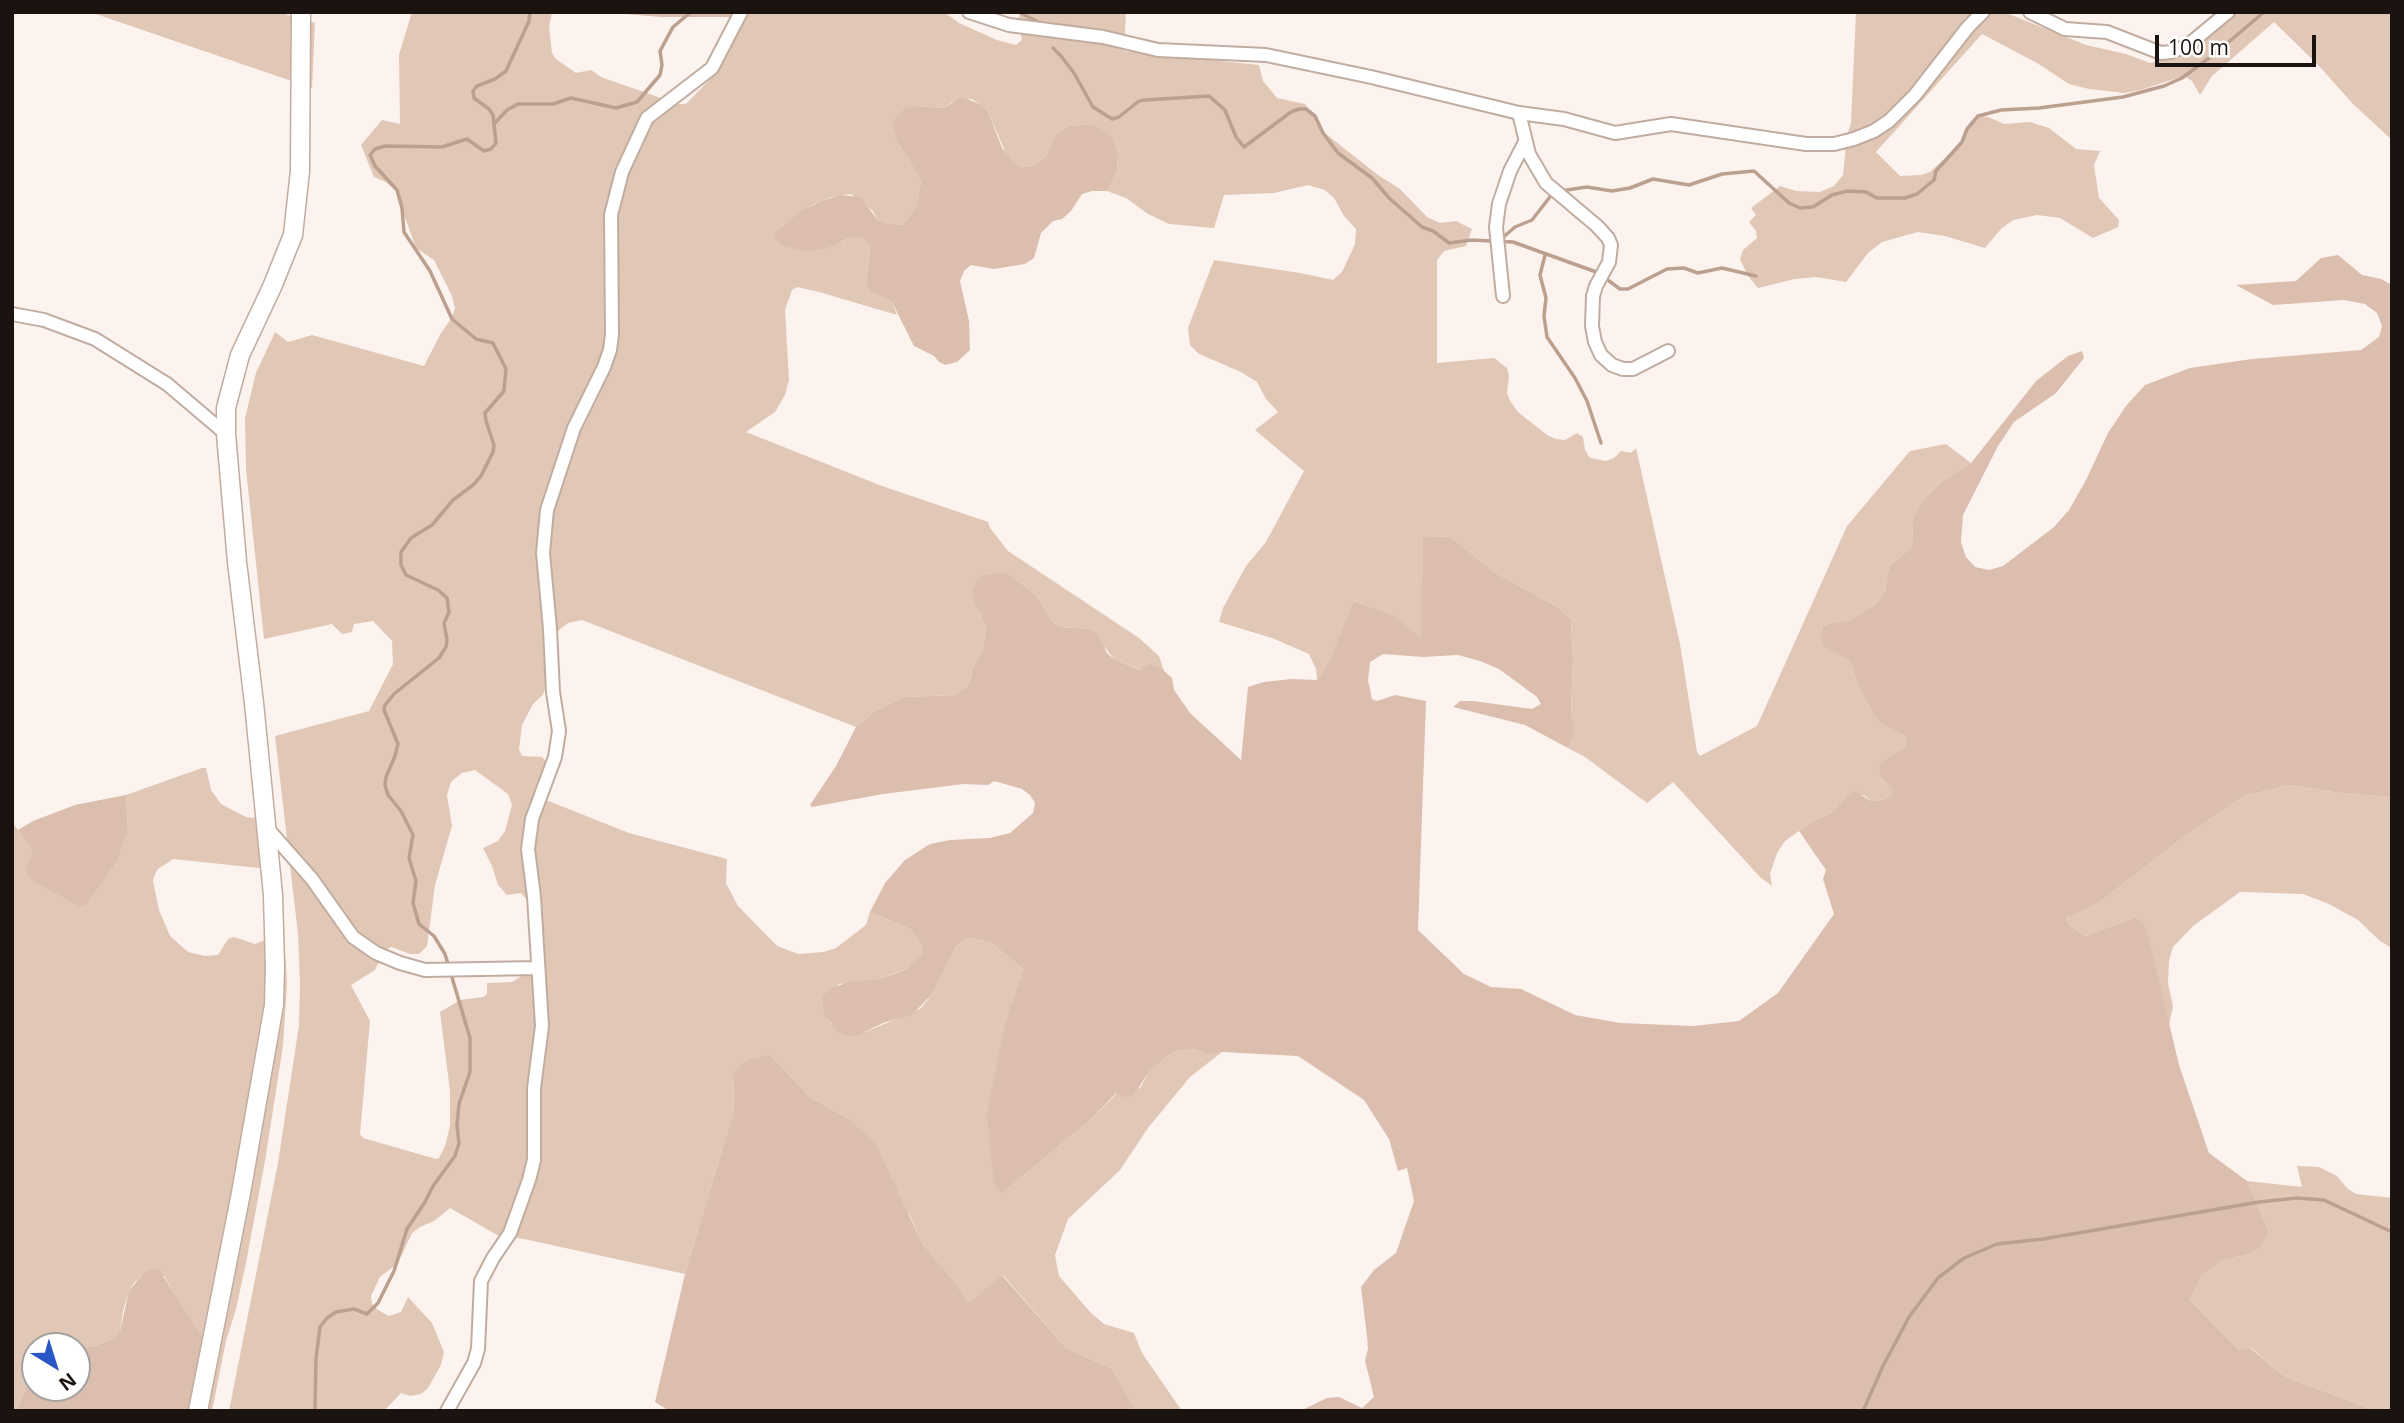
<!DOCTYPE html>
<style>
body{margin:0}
#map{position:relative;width:2404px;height:1423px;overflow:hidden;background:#fcf3ee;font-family:"Open Sans",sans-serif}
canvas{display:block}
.frame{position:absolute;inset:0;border:14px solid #1b130f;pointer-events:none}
.north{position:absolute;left:21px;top:1332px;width:70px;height:70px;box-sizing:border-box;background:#fff;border:2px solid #a4a19f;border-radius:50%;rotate:142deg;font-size:19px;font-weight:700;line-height:28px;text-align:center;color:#1b130f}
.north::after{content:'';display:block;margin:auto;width:24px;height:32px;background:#2a55c4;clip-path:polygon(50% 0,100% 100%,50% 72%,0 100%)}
.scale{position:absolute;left:2155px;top:35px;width:161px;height:32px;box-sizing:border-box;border:4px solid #1b130f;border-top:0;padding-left:9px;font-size:21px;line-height:24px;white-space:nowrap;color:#1b130f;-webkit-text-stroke:5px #fff;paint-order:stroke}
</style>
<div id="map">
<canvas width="2404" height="1423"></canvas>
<div class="frame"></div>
<div class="north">N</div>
<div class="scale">100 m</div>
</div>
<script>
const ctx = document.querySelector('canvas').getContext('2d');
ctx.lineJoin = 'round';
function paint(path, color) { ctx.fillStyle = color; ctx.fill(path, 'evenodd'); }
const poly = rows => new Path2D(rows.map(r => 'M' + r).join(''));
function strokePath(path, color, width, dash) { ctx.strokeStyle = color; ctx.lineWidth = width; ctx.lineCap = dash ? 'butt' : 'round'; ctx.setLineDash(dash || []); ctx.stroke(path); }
paint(poly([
 [90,12,278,12,315,23,312,88],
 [412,12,552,12,549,27,552,53,556,59,576,73,591,70,601,77,678,104,686,104,715,74,746,12,944,12,959,23,997,40,1016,45,1022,40,1018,25,1020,12,1126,12,1124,51,1259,65,1263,81,1277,98,1305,104,1326,134,1378,175,1400,189,1427,217,1440,223,1456,221,1472,229,1466,246,1444,251,1437,260,1437,363,1494,358,1507,368,1509,376,1507,393,1510,401,1518,412,1547,435,1556,439,1565,440,1577,433,1583,437,1585,450,1590,458,1606,461,1614,458,1621,451,1631,453,1636,448,1680,644,1697,752,1700,756,1757,726,1847,526,1910,451,1946,444,1971,463,1946,479,1913,520,1912,547,1889,566,1885,591,1876,604,1850,620,1823,625,1820,637,1825,646,1850,661,1858,686,1872,711,1905,736,1906,746,1887,758,1881,778,1893,787,1892,794,1883,800,1871,801,1864,795,1847,795,1833,812,1813,821,1785,841,1777,853,1770,874,1772,886,1760,877,1673,782,1647,803,1585,757,1568,748,1573,738,1575,728,1571,714,1573,659,1571,619,1559,608,1494,572,1451,537,1423,536,1422,638,1393,617,1355,601,1330,659,1317,680,1316,669,1309,654,1272,638,1219,622,1223,608,1246,566,1266,542,1304,471,1255,430,1278,412,1266,399,1257,382,1241,372,1199,354,1190,345,1188,328,1214,260,1300,273,1333,280,1342,272,1355,244,1356,229,1344,216,1334,198,1325,190,1308,185,1274,193,1224,195,1214,228,1169,224,1148,214,1126,198,1107,191,1117,172,1118,153,1114,141,1092,124,1069,126,1055,135,1046,156,1033,166,1023,167,1014,163,1007,156,988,111,980,104,971,99,952,102,944,108,914,106,898,144,908,158,921,182,916,208,902,225,885,223,878,220,873,211,851,194,831,197,812,205,779,229,841,242,852,237,862,237,870,248,866,284,870,292,892,302,897,315,819,292,797,287,792,290,785,310,789,380,785,395,775,412,746,432,882,486,988,522,990,528,1008,551,1139,638,1159,656,1164,671,1141,670,1114,659,1090,629,1060,627,1052,621,1036,595,1013,577,978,609,986,627,983,649,972,669,971,677,967,687,954,695,904,697,875,711,856,727,582,620,568,623,559,630,554,639,549,675,543,695,533,704,522,725,519,749,522,756,542,757,548,764,541,798,629,833,727,859,726,883,738,906,777,946,798,954,824,952,836,948,866,925,870,912,910,929,922,945,921,955,915,963,907,969,878,979,839,984,822,1006,831,1024,865,1032,920,1009,933,993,955,948,962,941,971,938,990,942,1025,971,1005,1023,1002,1193,1088,1122,1117,1093,1140,1088,1149,1072,1170,1054,1184,1049,1192,1049,1209,1055,1222,1052,1190,1077,1148,1128,1120,1170,1068,1219,1055,1255,1059,1276,1091,1313,1104,1324,1134,1333,1142,1353,1182,1411,1137,1411,1111,1368,1067,1349,1003,1275,968,1305,954,1281,922,1243,910,1216,847,1118,810,1097,770,1055,733,1074,734,1110,685,1274,524,1239,499,1236,450,1208,434,1221,420,1227,412,1233,398,1263,380,1277,371,1296,372,1304,378,1310,389,1316,401,1312,408,1297,432,1323,444,1352,441,1365,428,1388,421,1394,410,1396,401,1393,384,1411,229,1411,278,1163,299,1025,300,984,298,934,275,736,369,711,393,664,392,641,373,621,354,624,352,632,342,634,332,624,264,639,246,469,245,418,256,373,275,332,288,342,312,335,424,366,441,333,451,319,455,308,452,296,434,260,416,248,395,190,386,182,374,177,361,145,382,120,400,124,399,55],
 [475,770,508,794,512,805,505,831,498,841,483,848,492,866,498,885,507,895,521,893,527,900,532,921,533,964,523,975,512,982,487,983,487,994,483,997,460,1000,440,1012,450,1091,450,1126,445,1146,439,1158,436,1159,363,1138,360,1134,370,1021,351,985,375,970,384,951,391,947,410,954,419,954,427,946,435,885,452,826,447,795,451,782,462,773],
 [1856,12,2009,12,2009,14,2086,45,2126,54,2150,63,2183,57,2226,24,2237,12,2392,12,2392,140,2353,104,2319,66,2274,22,2212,76,2200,95,2192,81,2184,76,2140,90,2125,93,2089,89,2069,84,2037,63,1982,34,1876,152,1900,176,1921,175,1930,172,1955,149,1962,140,1970,123,1978,116,1988,117,2004,124,2030,122,2049,128,2076,149,2100,151,2094,165,2099,198,2119,220,2118,227,2093,238,2060,218,2037,215,2013,220,2001,229,1985,248,1945,236,1918,232,1882,242,1868,253,1846,282,1816,277,1795,279,1758,288,1748,276,1740,259,1743,250,1757,238,1756,231,1749,222,1756,215,1751,208,1780,186,1796,191,1820,192,1834,186,1843,175,1847,135,1851,123],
 [202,768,206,768,211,790,221,804,246,817,264,819,278,870,173,859,158,869,155,874,153,881,159,910,170,936,188,952,205,956,218,955,228,939,234,937,255,944,284,932,287,984,283,1046,265,1161,246,1263,236,1309,226,1341,212,1411,206,1411,174,1293,164,1276,141,1276,134,1283,129,1291,123,1311,120,1331,114,1338,95,1346,85,1347,76,1343,35,1346,35,1366,16,1411,12,1411,12,821,33,853,87,905,117,862,128,832,126,795],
 [2290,785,2339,793,2392,797,2392,948,2380,941,2358,920,2329,904,2303,894,2240,892,2193,926,2173,947,2169,961,2168,983,2173,1006,2169,1025,2146,926,2136,917,2085,936,2068,924,2067,916,2097,904,2185,836,2244,796],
 [2297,1166,2319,1167,2337,1176,2348,1189,2356,1194,2392,1198,2392,1411,2377,1411,2286,1377,2251,1348,2239,1350,2190,1300,2202,1275,2224,1260,2250,1254,2269,1231,2247,1181,2302,1187]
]), '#e1c7b6');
paint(poly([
 [623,12,746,12,736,17,661,17,626,14],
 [961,97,980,104,988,111,1002,148,1014,163,1023,167,1033,166,1046,156,1055,135,1069,126,1092,124,1107,132,1114,141,1118,153,1117,172,1107,191,1092,191,1082,194,1071,211,1062,219,1053,221,1041,233,1034,258,1025,264,994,269,971,265,964,271,960,281,969,321,970,350,957,362,945,365,939,362,934,356,914,346,892,302,870,292,866,284,870,248,862,237,852,237,827,248,807,251,783,246,774,237,779,229,803,210,821,201,840,195,860,197,878,220,885,223,902,225,916,208,921,182,908,158,898,144,892,123,905,108,914,106,944,108],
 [2338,255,2362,275,2381,279,2392,285,2392,797,2339,793,2290,785,2244,796,2185,836,2097,904,2067,917,2068,924,2085,936,2136,917,2146,926,2179,1065,2209,1153,2247,1181,2269,1231,2260,1246,2250,1254,2224,1260,2202,1275,2190,1300,2239,1350,2250,1348,2286,1377,2377,1411,1300,1411,1327,1398,1339,1397,1362,1408,1374,1397,1365,1361,1368,1349,1367,1336,1361,1287,1374,1270,1396,1253,1414,1201,1407,1168,1398,1171,1389,1139,1364,1100,1298,1056,1222,1052,1209,1055,1192,1049,1181,1050,1170,1054,1149,1072,1133,1096,1124,1097,1116,1093,1088,1122,1002,1193,994,1183,987,1115,1005,1023,1024,970,990,942,971,938,962,941,955,948,933,993,913,1014,883,1023,856,1036,847,1036,837,1031,825,1015,822,1006,823,996,830,989,848,982,878,979,897,973,907,969,921,955,922,945,910,929,870,912,885,883,905,860,930,844,950,840,990,838,1010,833,1033,813,1035,803,1030,795,1022,789,994,781,988,785,964,784,883,794,812,807,810,805,836,766,856,727,875,711,904,697,954,695,967,687,971,677,972,669,983,649,986,627,974,600,973,590,977,581,984,575,1004,573,1013,577,1036,595,1052,621,1060,627,1090,629,1098,635,1107,653,1114,659,1140,670,1149,664,1162,669,1172,678,1174,690,1190,713,1241,760,1248,687,1264,682,1291,679,1317,680,1330,659,1354,601,1393,616,1421,637,1423,536,1451,537,1494,572,1559,608,1571,619,1573,659,1571,714,1575,728,1573,738,1568,748,1525,725,1453,707,1460,701,1473,701,1532,709,1541,704,1537,697,1499,669,1480,661,1458,655,1423,657,1383,654,1370,662,1368,680,1372,699,1377,701,1395,695,1426,701,1418,930,1464,974,1491,987,1521,989,1575,1015,1620,1023,1693,1026,1739,1021,1778,993,1834,914,1823,879,1826,870,1799,831,1813,821,1833,812,1847,795,1855,791,1871,801,1883,800,1892,794,1892,787,1881,778,1879,767,1887,758,1906,746,1905,736,1880,722,1872,711,1858,686,1850,661,1825,647,1820,637,1823,625,1850,620,1876,604,1885,591,1889,566,1912,547,1913,520,1925,499,1946,479,1971,463,2036,381,2068,356,2082,351,2084,358,2056,393,2014,422,1998,446,1963,515,1961,542,1966,557,1975,567,1989,570,2003,566,2054,527,2069,510,2086,480,2108,433,2126,406,2145,385,2190,368,2252,359,2361,350,2379,337,2382,326,2377,313,2365,304,2344,300,2273,305,2236,285,2296,281,2321,258],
 [126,795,128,832,117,862,87,905,79,906,33,881,27,874,27,866,33,853,18,830,33,821,75,805],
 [770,1055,810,1097,847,1118,875,1143,922,1243,954,1281,968,1304,1002,1275,1067,1349,1111,1368,1137,1411,669,1411,655,1402,685,1274,734,1110,733,1074,747,1060],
 [158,1268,207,1345,214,1371,206,1411,16,1411,35,1366,35,1388,77,1388,77,1346,52,1346,56,1343,76,1343,85,1347,95,1346,114,1338,120,1331,129,1291,141,1276,149,1270]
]), '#dbbead');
strokePath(poly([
 [1019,12,1044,25],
 [1053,48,1061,56,1074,73,1093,107,1112,119,1119,117,1139,101,1145,100,1209,96,1225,110,1236,137,1244,147,1291,112,1299,109,1306,109,1315,116,1323,133,1338,153,1372,178,1389,198,1422,227,1433,231,1449,243,1471,240,1513,242,1599,273],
 [494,124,507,110,518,104,553,104,571,98,616,108,637,102,660,75,662,65,660,51,673,27,691,12],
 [1560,191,1587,187,1612,191,1630,188,1653,179,1689,185,1722,174,1754,171,1789,203,1800,208,1813,207,1832,195,1847,191,1866,192,1877,198,1905,198,1917,194,1934,180,1936,171,1962,142,1967,129,1978,116,2001,110,2039,108,2123,97,2164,86,2182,78,2217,52,2264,12],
 [1500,240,1515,227,1532,220,1553,193],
 [1545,255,1540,275,1546,298,1544,316,1547,337,1575,378,1587,401,1601,443],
 [1605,278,1620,289,1628,289,1667,269,1684,268,1698,273,1722,268,1756,276],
 [315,1411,316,1358,320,1327,327,1318,336,1312,354,1309,367,1314,378,1303,394,1271,407,1229,425,1202,433,1186,455,1156,459,1143,457,1125,459,1104,470,1072,470,1038,445,954,434,936,419,924,413,903,416,881,409,858,413,835,401,811,388,795,385,785,386,777,395,756,398,744,384,710,385,705,394,694,439,658,446,647,447,640,444,623,449,612,447,598,438,590,406,575,401,565,401,552,411,538,432,525,453,500,473,485,481,476,493,452,494,445,486,421,485,413,504,391,506,369,493,343,476,339,452,319,430,271,404,232,402,208,397,190,375,166,370,155,375,149,385,146,442,147,467,139,484,151,491,149,496,143,493,115,489,109,474,98,473,91,477,86,495,79,506,71,529,21,530,12],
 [1863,1411,1883,1366,1909,1317,1938,1278,1964,1258,1997,1244,2043,1239,2259,1202,2297,1198,2324,1200,2392,1232]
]), '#bca08f', 3.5);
const street = poly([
 [969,12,1009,25,1103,37,1158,50,1266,55,1371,77,1519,113,1564,119,1615,133,1671,124,1806,144,1834,144,1854,139,1874,131,1889,121,1915,95,1968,27,1983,12],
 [2030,12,2065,29,2107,32,2161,53,2171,52,2187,46,2228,12],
 [1519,113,1529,154,1546,183,1597,226,1608,238,1611,245,1609,262,1596,286,1593,296,1592,326,1595,342,1601,355,1612,365,1623,369,1633,369,1668,351],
 [1503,296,1496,227,1499,204,1510,171,1525,142],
 [12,314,44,320,95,339,167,384,226,434],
 [267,828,312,879,353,937,376,953,400,963,425,970,538,968],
 [447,1411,474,1363,478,1349,481,1281,493,1258,510,1233,529,1180,534,1160,534,1088,542,1026,534,897,528,849,532,819,555,757,559,731,553,692,550,629,543,553,547,510,574,428,604,367,610,350,612,334,611,215,622,172,647,118,712,68,741,12]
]);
const secondary = poly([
 [198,1411,241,1193,274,1005,275,967,273,895,254,703,237,562,226,434,226,408,240,355,272,287,293,235,300,171,301,12]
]);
strokePath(street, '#c1ada0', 16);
strokePath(secondary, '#c1ada0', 21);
strokePath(street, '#fff', 12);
strokePath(secondary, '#fff', 18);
</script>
